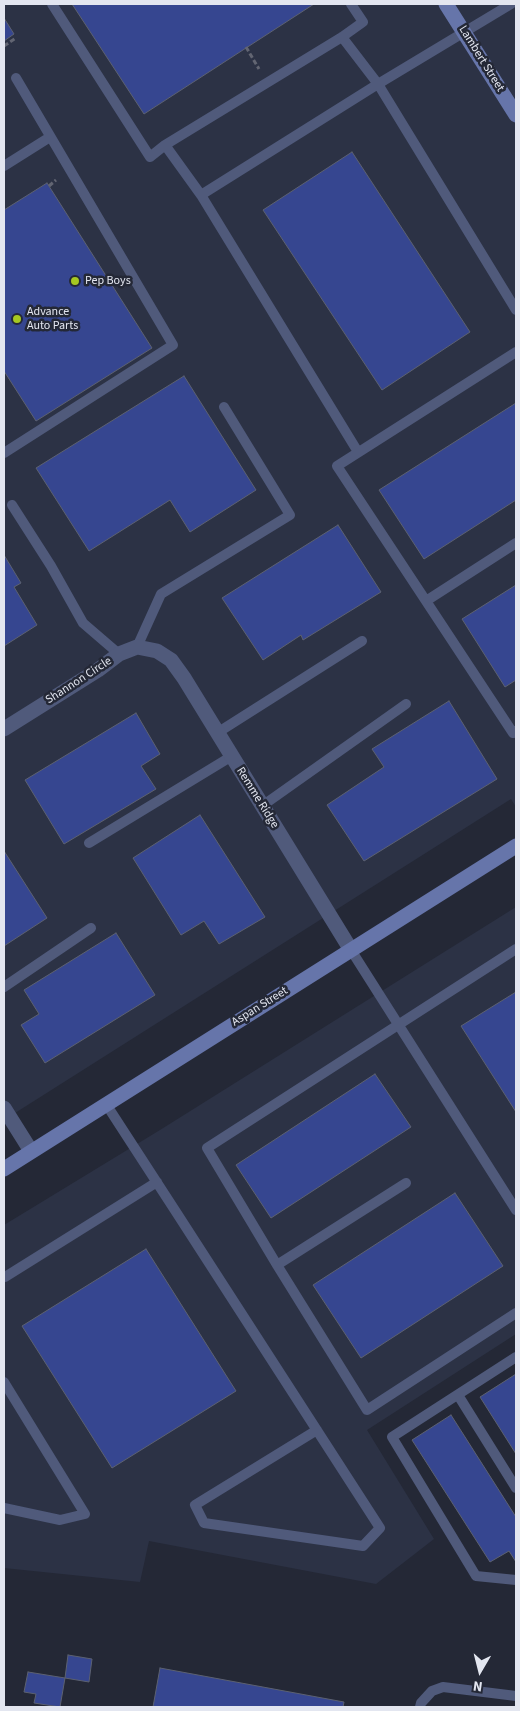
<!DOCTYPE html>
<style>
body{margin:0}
#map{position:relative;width:520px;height:1711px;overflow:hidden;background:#242836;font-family:"Source Sans 3",sans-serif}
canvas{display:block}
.frame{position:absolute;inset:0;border:5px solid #e3e6f0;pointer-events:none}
.north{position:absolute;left:455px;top:1646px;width:50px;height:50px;-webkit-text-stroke:4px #242836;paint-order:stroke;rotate:188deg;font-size:14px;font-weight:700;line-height:20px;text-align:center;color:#e3e6f0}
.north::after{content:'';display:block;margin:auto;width:18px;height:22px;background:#e3e6f0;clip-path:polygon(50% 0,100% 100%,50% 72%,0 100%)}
</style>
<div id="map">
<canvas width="520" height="1711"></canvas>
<div class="frame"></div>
<div class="north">N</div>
</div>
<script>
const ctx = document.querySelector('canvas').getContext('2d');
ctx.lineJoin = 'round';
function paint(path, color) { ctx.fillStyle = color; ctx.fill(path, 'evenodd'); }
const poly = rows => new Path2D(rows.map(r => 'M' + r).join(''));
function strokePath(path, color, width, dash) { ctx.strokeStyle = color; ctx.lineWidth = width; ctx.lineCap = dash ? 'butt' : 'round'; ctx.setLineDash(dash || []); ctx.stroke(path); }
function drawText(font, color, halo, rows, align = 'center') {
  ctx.font = font + ' "Source Sans 3",sans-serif'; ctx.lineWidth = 5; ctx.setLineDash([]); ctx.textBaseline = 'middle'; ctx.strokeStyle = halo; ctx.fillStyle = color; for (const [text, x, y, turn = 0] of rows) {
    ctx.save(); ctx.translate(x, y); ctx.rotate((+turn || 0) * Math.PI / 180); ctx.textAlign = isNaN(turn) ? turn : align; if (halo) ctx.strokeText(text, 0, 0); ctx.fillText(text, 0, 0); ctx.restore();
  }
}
paint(poly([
 [4,4,516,4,516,807,511,799,4,1120],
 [516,907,516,1334,367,1430,434,1539,376,1584,149,1541,140,1582,4,1568,4,1225,160,1130]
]), '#2c3245');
const building = poly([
 [72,4,314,4,144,114,72,4],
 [4,18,14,34,4,41,4,18],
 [352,152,470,332,382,390,263,210,352,152],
 [47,183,152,348,36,421,4,371,4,210,47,183],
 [184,376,256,490,190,532,170,500,89,551,36,468,184,376],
 [516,403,516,500,424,559,379,490,516,403],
 [338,525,381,592,303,640,301,635,263,660,222,598,338,525],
 [4,555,21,583,14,587,37,625,4,646,4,555],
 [516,585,516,680,505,687,462,619,516,585],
 [449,701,497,779,364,861,327,805,384,767,372,749,449,701],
 [136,713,160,754,141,766,156,789,64,844,25,780,136,713],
 [200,815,265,917,219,944,204,921,181,935,133,858,200,815],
 [4,851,47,918,4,946,4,851],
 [116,933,155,995,45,1063,21,1025,39,1014,24,990,116,933],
 [516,992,516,1112,461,1026,516,992],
 [375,1074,411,1127,271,1218,236,1165,375,1074],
 [455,1193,503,1266,361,1358,313,1285,455,1193],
 [146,1249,236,1391,112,1468,22,1326,146,1249],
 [516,1374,516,1454,480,1397,516,1374],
 [451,1415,516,1517,516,1562,509,1551,490,1562,412,1440,451,1415],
 [68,1655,92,1659,89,1682,65,1678,68,1655],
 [160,1668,344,1702,343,1707,153,1707,160,1668],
 [28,1672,65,1678,60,1707,34,1703,36,1694,24,1692,28,1672]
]);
paint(building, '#364690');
strokePath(building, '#5c6171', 1);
strokePath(poly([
 [4,46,16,38],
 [246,47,259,69],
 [49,186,56,180]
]), '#626572', 3, [5, 2.5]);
strokePath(poly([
 [52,4,150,157,165,145,342,37,363,22,351,4],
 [342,37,378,84,516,310],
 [165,145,201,195],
 [4,166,50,137],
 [516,352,337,466,513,733,516,731],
 [358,452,201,195,378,84,511,4],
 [4,453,173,345,16,78],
 [12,505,51,566,83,623,119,654],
 [426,601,516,543],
 [137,647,161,594,290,515,224,407],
 [217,733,362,641],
 [262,806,406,704],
 [89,843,232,756],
 [516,949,207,1148,277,1265,367,1410,516,1313],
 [351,950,516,1210],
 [4,987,91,928],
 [106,1104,178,1215,380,1528,363,1546,204,1523,195,1505,317,1430],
 [277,1265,406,1183],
 [4,1277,5,1277,157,1182],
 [516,1357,392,1437,476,1576,516,1580],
 [4,1382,85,1514,60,1520,4,1508],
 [458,1395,516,1488],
 [420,1707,421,1703,432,1691,443,1687,516,1696]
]), '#505a7b', 10);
strokePath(poly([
 [4,729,98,670,119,654,137,647,157,651,171,660,184,678,351,950],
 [4,1108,31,1151]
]), '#505a7b', 15);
strokePath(poly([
 [446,4,516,115],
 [4,1169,516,846]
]), '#6675aa', 15);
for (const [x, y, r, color] of [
 [75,281,5,"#a6c821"],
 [17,319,5,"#a6c821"]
]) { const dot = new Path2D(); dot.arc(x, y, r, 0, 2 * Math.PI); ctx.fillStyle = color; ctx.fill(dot); strokePath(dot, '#242836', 2); }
drawText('12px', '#e3e6f0', '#242836', [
 ["Lambert Street",481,59,58],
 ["Shannon Circle",79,681,-33],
 ["Remme Ridge",257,798,58],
 ["Aspan Street",260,1007,-32]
]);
drawText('12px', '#e3e6f0', '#242836', [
 ["Pep Boys",85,281],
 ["Advance",27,312],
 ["Auto Parts",27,326]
], 'left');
</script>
